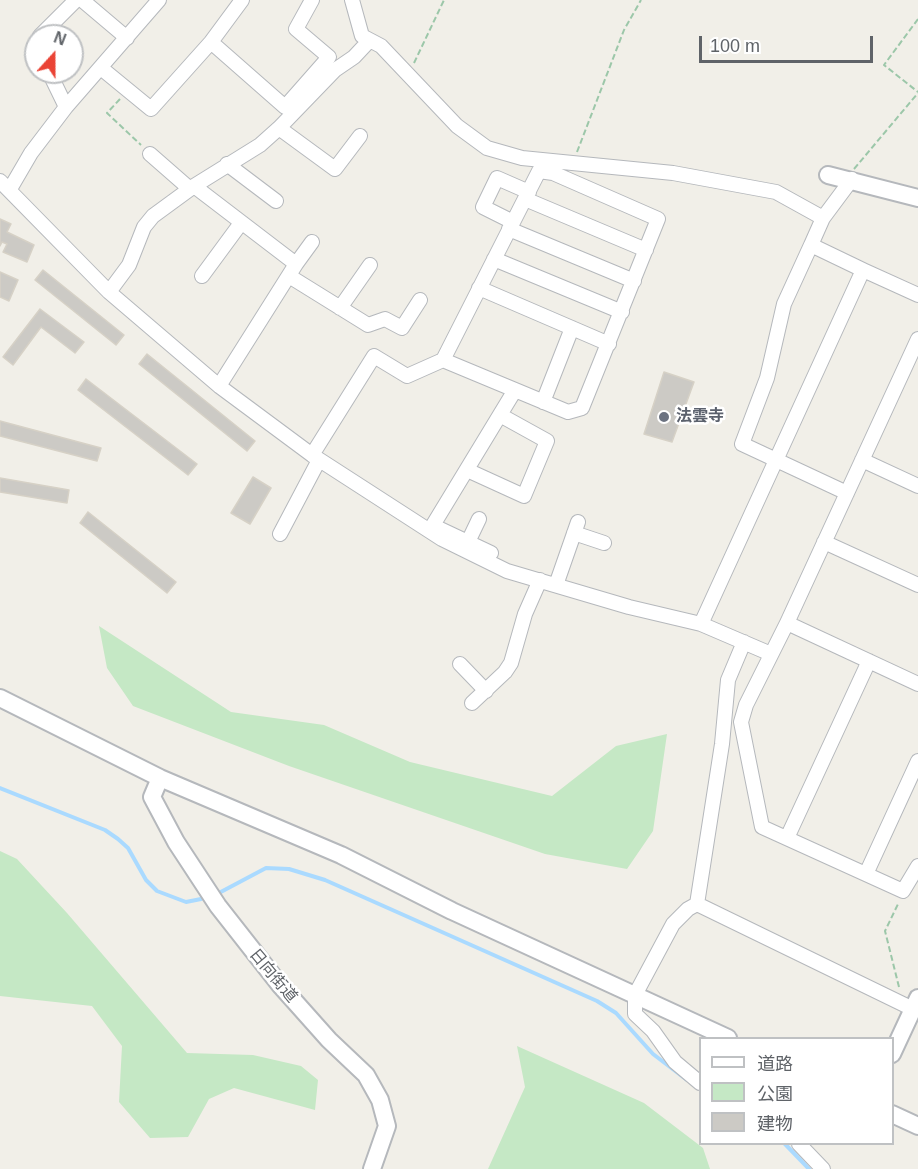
<!DOCTYPE html>
<meta charset="utf-8">
<style>
body{margin:0}
#map{position:relative;width:918px;height:1169px;overflow:hidden;background:#f1efe8;font-family:Arial,"Noto Sans JP",sans-serif}
canvas{display:block}
.legend{position:absolute;left:699px;top:1037px;width:195px;height:108px;box-sizing:border-box;background:#fff;border:2px solid #bfc1c3;margin:0;padding:8px 10px;list-style:none;font-size:18px;color:#5f6368}
.legend li{display:flex;align-items:center;gap:12px;height:30px}
.legend b{width:30px;border:2px solid #bfc1c3}
.north{position:absolute;left:24px;top:24px;width:60px;height:60px;box-sizing:border-box;background:#fff;border:2px solid #bfc1c3;border-radius:50%;rotate:21deg;font-size:16px;font-weight:700;line-height:24px;text-align:center;color:#5f6368}
.north::after{content:'';display:block;margin:auto;width:21px;height:27px;background:#ea4335;clip-path:polygon(50% 0,100% 100%,50% 72%,0 100%)}
.scale{position:absolute;left:699px;top:36px;width:174px;height:27px;box-sizing:border-box;border:3px solid #5f6368;border-top:0;padding-left:8px;font-size:18px;line-height:21px;white-space:nowrap;color:#5f6368;-webkit-text-stroke:4px #fff;paint-order:stroke}
</style>
<div id="map">
<canvas width="918" height="1169"></canvas>
<ul class="legend">
<li><b style="height:8px;background:#fff"></b>道路</li>
<li><b style="height:16px;background:#c5e8c5"></b>公園</li>
<li><b style="height:16px;background:#cccac5"></b>建物</li>
</ul>
<div class="north">N</div>
<div class="scale">100 m</div>
</div>
<script>
const ctx = document.querySelector('canvas').getContext('2d');
ctx.lineJoin = 'round';
function paint(path, color) { ctx.fillStyle = color; ctx.fill(path, 'evenodd'); }
const poly = rows => new Path2D(rows.map(r => 'M' + r).join(''));
function strokePath(path, color, width, dash) { ctx.strokeStyle = color; ctx.lineWidth = width; ctx.lineCap = dash ? 'butt' : 'round'; ctx.setLineDash(dash || []); ctx.stroke(path); }
function drawText(font, color, halo, rows, align = 'center') {
  ctx.font = font + ' Arial,"Noto Sans JP",sans-serif'; ctx.lineWidth = 5; ctx.setLineDash([]); ctx.textBaseline = 'middle'; ctx.strokeStyle = halo; ctx.fillStyle = color; for (const [text, x, y, turn = 0] of rows) {
    ctx.save(); ctx.translate(x, y); ctx.rotate((+turn || 0) * Math.PI / 180); ctx.textAlign = isNaN(turn) ? turn : align; if (halo) ctx.strokeText(text, 0, 0); ctx.fillText(text, 0, 0); ctx.restore();
  }
}
paint(poly([
 [99,626,231,712,324,725,410,762,552,796,616,746,667,734,653,831,627,869,545,854,289,766,133,706,107,668],
 [0,851,17,859,67,913,187,1053,253,1055,301,1066,318,1080,315,1110,234,1088,209,1099,188,1137,150,1138,119,1102,122,1046,92,1006,0,996],
 [517,1046,644,1103,703,1148,710,1169,488,1169,525,1087]
]), '#c5e8c5');
strokePath(poly([
 [0,788,105,830,118,839,128,848,146,880,157,891,186,902,201,899],
 [217,894,266,868,289,869,325,880,597,1001,616,1013,653,1054,687,1080],
 [785,1144,809,1169]
]), '#aadaff', 4);
const building = poly([
 [0,219,11,224,7,232,34,245,27,262,3,252,7,244,2,242,0,246,0,219],
 [43,270,124,335,116,345,35,280,43,270],
 [0,272,18,280,9,301,0,297,0,272],
 [40,309,84,342,75,353,41,327,13,365,3,357,40,309],
 [147,354,255,441,247,451,139,364,147,354],
 [664,372,694,382,672,442,644,434,664,372],
 [86,379,197,464,188,475,78,390,86,379],
 [0,421,101,448,97,461,0,436,0,421],
 [253,477,271,488,250,524,231,513,253,477],
 [0,478,69,490,67,503,0,492,0,478],
 [88,512,176,582,167,593,80,523,88,512]
]);
paint(building, '#cccac5');
strokePath(building, '#d6d1c6', 1.5);
const minor = poly([
 [82,0,127,38],
 [352,0,362,36,381,46,457,126,487,148,522,158,673,173,776,192,823,218],
 [40,36,76,0],
 [211,42,285,107,329,57,296,29,312,0],
 [101,68,151,109,211,42,242,0],
 [49,72,66,107],
 [279,128,335,169,360,136],
 [150,154,190,189],
 [227,164,276,201],
 [852,179,823,218,811,245,863,270],
 [0,181,109,292,219,386,312,455,442,539,507,571,629,607,701,624,771,654],
 [194,186,296,264,219,386],
 [10,189,31,153,66,107,159,0],
 [525,199,646,250],
 [513,222,483,207,497,178,529,192],
 [509,229,634,281],
 [811,245,784,304,767,378,742,444,847,493],
 [494,259,622,312],
 [296,264,312,242],
 [202,276,241,223],
 [289,276,368,325,385,319,402,328,420,300],
 [479,288,609,344],
 [109,292,129,265,144,227,153,216,194,186,260,145,279,128,335,70,354,57,369,41],
 [340,308,370,265],
 [543,402,572,328],
 [312,455,374,356,407,376,443,360,539,171,553,173,658,219,582,408,568,412,443,360],
 [862,460,918,486],
 [467,470,524,496,547,441,500,415],
 [438,528,491,553],
 [430,530,515,390],
 [574,533,604,543],
 [280,534,319,460],
 [468,542,479,519],
 [824,542,918,585],
 [556,585,578,522],
 [787,623,918,339],
 [701,624,863,270,918,295],
 [460,664,486,691],
 [918,684,787,623,746,705,741,722,762,827,903,891,918,866],
 [472,703,505,672,511,663,525,614,540,580],
 [787,838,869,661],
 [866,874,918,761],
 [697,904,913,1009],
 [700,1083,675,1062,653,1031,635,1014,635,995,673,924,688,909,697,904,722,744,728,680,744,642],
 [799,1144,823,1169]
]);
const tertiary = poly([
 [828,175,918,198],
 [0,698,160,778,341,855,452,911,728,1038],
 [160,778,152,797,176,842,218,906,280,985,329,1040,366,1075,380,1100,387,1126,372,1169],
 [892,1054,918,998],
 [892,1114,918,1126]
]);
strokePath(minor, '#b5b8bc', 16);
strokePath(tertiary, '#b5b8bc', 20);
strokePath(poly([
 [918,19,884,65,918,92],
 [414,63,444,0],
 [120,99,107,113,141,145],
 [577,152,624,30,641,0],
 [854,169,918,93],
 [899,987,885,931,899,902]
]), '#9cc7a9', 2, [6, 3]);
strokePath(minor, '#fff', 14);
strokePath(tertiary, '#fff', 16);
for (const [x, y, r, color] of [
 [664,417,6,"#6b7280"]
]) { const dot = new Path2D(); dot.arc(x, y, r, 0, 2 * Math.PI); ctx.fillStyle = color; ctx.fill(dot); strokePath(dot, '#fff', 2); }
drawText('bold 16px', '#5b616d', '#fff', [
 ["法雲寺",676,417]
], 'left');
drawText('16px', '#5f6368', '#fff', [
 ["日向街道",273,976,50]
]);
</script>
